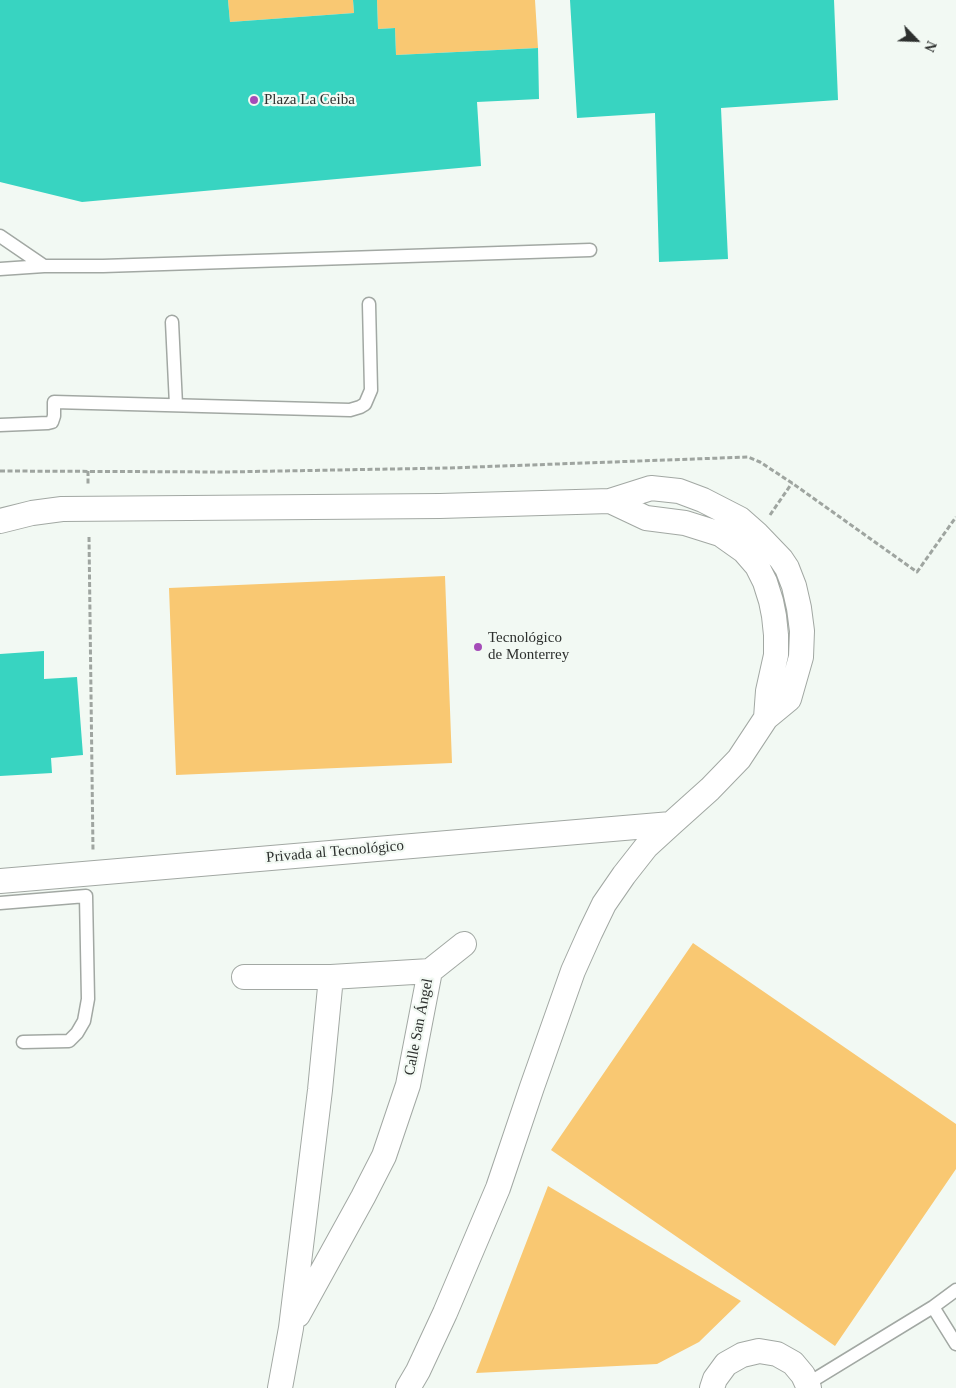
<!DOCTYPE html>
<meta charset="utf-8">
<style>
body{margin:0}
#map{position:relative;width:956px;height:1388px;overflow:hidden;background:#f2f9f3;font-family:"Times New Roman",serif}
canvas{display:block}
.north{position:absolute;left:891px;top:15px;width:50px;height:50px;-webkit-text-stroke:4px #f2f9f3;paint-order:stroke;rotate:114deg;font-size:14px;font-weight:700;line-height:20px;text-align:center;color:#2d302e}
.north::after{content:'';display:block;margin:auto;width:18px;height:22px;background:#2d302e;clip-path:polygon(50% 0,100% 100%,50% 72%,0 100%)}
</style>
<div id="map">
<canvas width="956" height="1388"></canvas>
<div class="north">N</div>
</div>
<script>
const ctx = document.querySelector('canvas').getContext('2d');
ctx.lineJoin = 'round';
function paint(path, color) { ctx.fillStyle = color; ctx.fill(path, 'evenodd'); }
const poly = rows => new Path2D(rows.map(r => 'M' + r).join(''));
function strokePath(path, color, width, dash) { ctx.strokeStyle = color; ctx.lineWidth = width; ctx.lineCap = dash ? 'butt' : 'round'; ctx.setLineDash(dash || []); ctx.stroke(path); }
function drawText(font, color, halo, rows, align = 'center') {
  ctx.font = font + ' "Times New Roman",serif'; ctx.lineWidth = 4.5; ctx.setLineDash([]); ctx.textBaseline = 'middle'; ctx.strokeStyle = halo; ctx.fillStyle = color; for (const [text, x, y, turn = 0] of rows) {
    ctx.save(); ctx.translate(x, y); ctx.rotate((+turn || 0) * Math.PI / 180); ctx.textAlign = isNaN(turn) ? turn : align; if (halo) ctx.strokeText(text, 0, 0); ctx.fillText(text, 0, 0); ctx.restore();
  }
}
paint(poly([
 [228,0,353,0,354,13,230,22],
 [377,0,535,0,538,48,396,55,395,28,378,29],
 [445,576,452,763,176,775,169,588],
 [693,943,956,1124,956,1169,835,1346,551,1150],
 [548,1186,741,1301,699,1342,657,1364,476,1373]
]), '#f9c872');
paint(poly([
 [0,0,228,0,230,22,354,13,353,0,377,0,378,29,395,28,396,55,538,48,539,99,477,102,481,166,82,202,0,182],
 [570,0,834,0,838,100,721,108,728,259,659,262,655,113,577,118],
 [44,651,44,679,77,677,83,755,51,758,52,773,0,776,0,654]
]), '#38d4c1');
const lane = poly([
 [0,236,44,266],
 [0,269,44,266,103,266,590,250],
 [172,322,176,405],
 [0,425,48,423,52,422,54,416,54,402,350,410,360,407,365,404,371,390,369,304],
 [0,903,86,896,88,999,84,1021,77,1033,69,1041,23,1042],
 [933,1307,956,1290],
 [807,1384,933,1307,956,1344]
]);
const street = poly([
 [610,501,646,518,685,523,720,534,744,551,757,566,765,582,771,601,774,616,776,635,776,655,768,691,766,718],
 [0,521,32,513,62,509,440,506,610,501,651,488,679,491,703,500,740,519,757,534,781,559,787,568,794,586,799,608,802,631,801,657,789,699,766,718,739,759,710,789,671,824,646,847,624,875,604,904,590,933,573,971,532,1087,498,1188,445,1313,418,1371,408,1388],
 [0,881,671,824],
 [430,971,464,944],
 [244,977,331,977,430,971],
 [298,1315,363,1197,384,1156,408,1085,430,971],
 [280,1388,291,1328,320,1090,331,977],
 [712,1388,715,1379,726,1364,742,1355,759,1351,777,1354,793,1363,803,1375,809,1388]
]);
strokePath(lane, '#a2a8a3', 15);
strokePath(street, '#a2a8a3', 26);
strokePath(poly([
 [0,471,225,472,448,468,748,457,760,462,792,483,917,572,956,517],
 [88,471,88,485],
 [770,515,792,483],
 [89,537,93,851]
]), '#9fa5a0', 3, [5, 2.5]);
strokePath(lane, '#fff', 12);
strokePath(street, '#fff', 24);
for (const [x, y, r, color] of [
 [254,100,5,"#a54cb8"],
 [478,647,5,"#a54cb8"]
]) { const dot = new Path2D(); dot.arc(x, y, r, 0, 2 * Math.PI); ctx.fillStyle = color; ctx.fill(dot); strokePath(dot, '#f2f9f3', 2); }
drawText('15px', '#2d302e', '#f2f9f3', [
 ["Plaza La Ceiba",264,100],
 ["Tecnológico",488,638],
 ["de Monterrey",488,655]
], 'left');
drawText('15px', '#2d302e', '#f2f9f3', [
 ["Privada al Tecnológico",335,852,-5],
 ["Calle San Ángel",419,1027,-79]
]);
</script>
